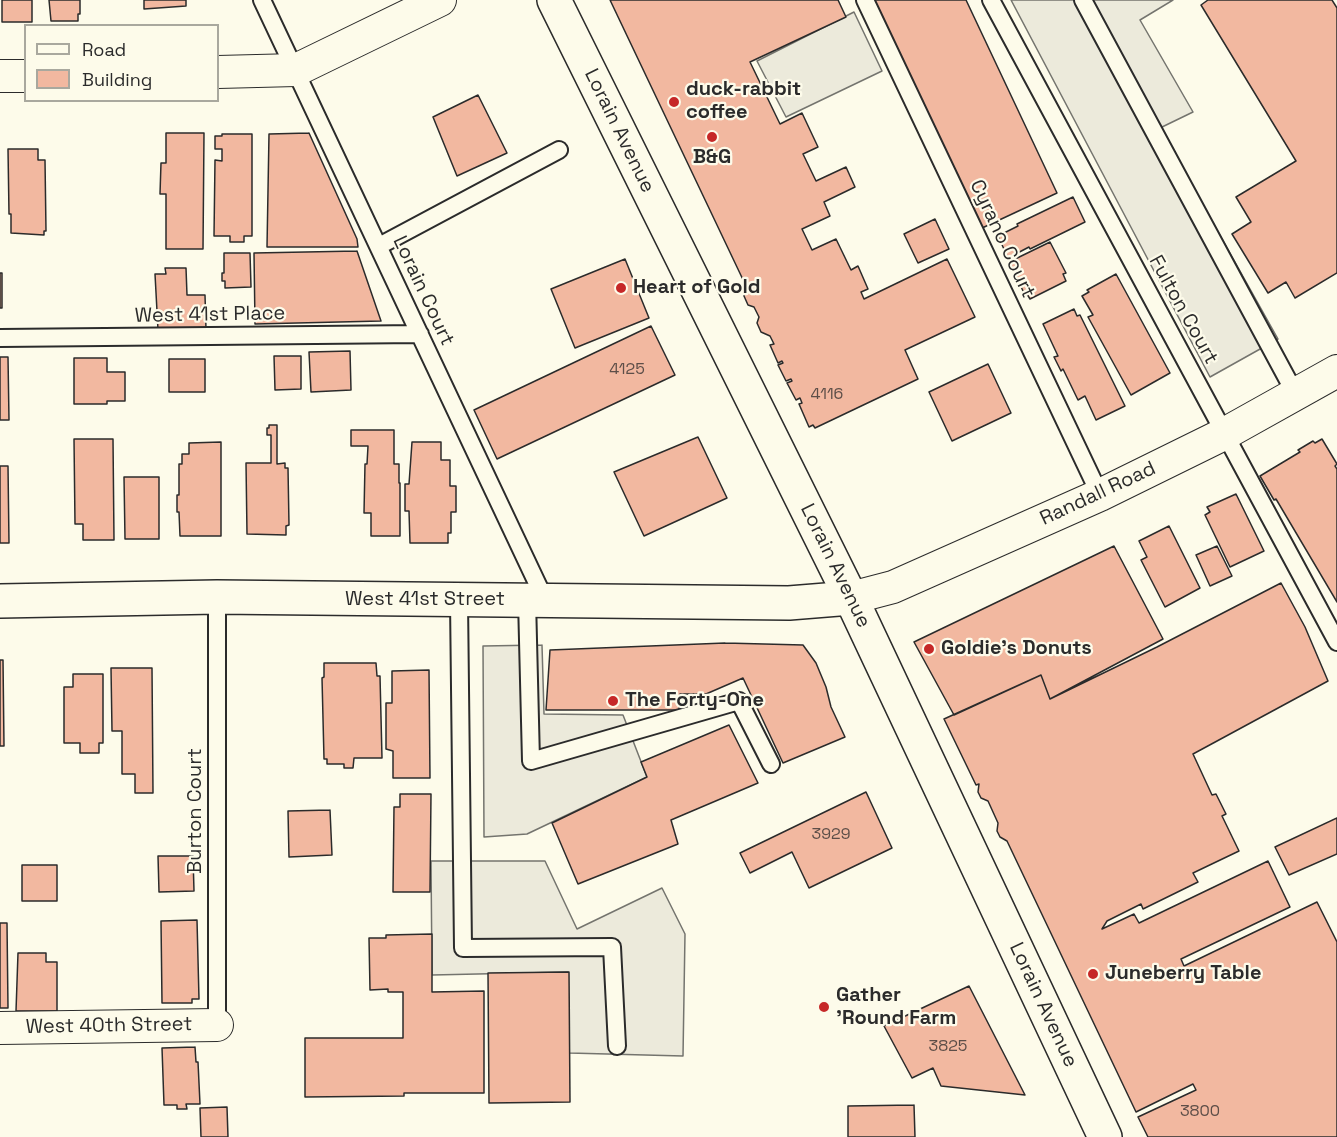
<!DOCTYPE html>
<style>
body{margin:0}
#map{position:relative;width:1337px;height:1137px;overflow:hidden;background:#fdfbea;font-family:"Space Grotesk",sans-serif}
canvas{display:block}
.legend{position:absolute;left:24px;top:24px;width:195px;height:78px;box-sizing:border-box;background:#fdfbea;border:2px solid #a9a89e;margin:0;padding:8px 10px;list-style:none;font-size:18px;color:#2b2b2b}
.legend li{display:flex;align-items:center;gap:12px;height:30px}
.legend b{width:30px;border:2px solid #a9a89e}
</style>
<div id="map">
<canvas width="1337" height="1137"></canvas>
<ul class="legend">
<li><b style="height:8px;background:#fdfbea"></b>Road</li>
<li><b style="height:16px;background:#f2b8a0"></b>Building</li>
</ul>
</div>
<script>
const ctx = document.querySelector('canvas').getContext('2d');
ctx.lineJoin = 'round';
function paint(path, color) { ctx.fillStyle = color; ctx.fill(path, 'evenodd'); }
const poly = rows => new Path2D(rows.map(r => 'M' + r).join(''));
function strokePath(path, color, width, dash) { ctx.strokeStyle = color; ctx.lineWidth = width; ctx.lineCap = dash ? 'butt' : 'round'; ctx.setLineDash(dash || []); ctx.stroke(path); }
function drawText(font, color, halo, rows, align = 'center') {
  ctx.font = font + ' "Space Grotesk",sans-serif'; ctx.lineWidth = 4.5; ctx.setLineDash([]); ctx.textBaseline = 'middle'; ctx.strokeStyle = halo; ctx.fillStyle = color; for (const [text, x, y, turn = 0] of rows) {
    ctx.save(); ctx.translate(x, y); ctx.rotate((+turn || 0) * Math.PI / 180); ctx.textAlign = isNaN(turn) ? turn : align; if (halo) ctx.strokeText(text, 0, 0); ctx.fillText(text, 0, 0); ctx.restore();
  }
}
const parking = poly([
 [1011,0,1173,0,1140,20,1193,112,1160,128,1278,339,1210,377,1011,0],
 [854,12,882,71,786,117,757,61,854,12],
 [542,645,544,714,623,715,647,777,527,834,484,837,483,646,542,645],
 [431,861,545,861,577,929,662,888,685,934,683,1056,569,1053,568,972,432,975,431,861]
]);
paint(parking, '#eceadb');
strokePath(parking, '#74746e', 1.5);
const building = poly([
 [2,0,32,0,32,22,2,22,2,0],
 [49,0,80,0,80,14,78,14,78,21,51,21,49,0],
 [144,0,186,0,186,6,144,9,144,0],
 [610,0,838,0,846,17,750,62,780,124,802,113,818,147,803,154,816,181,846,167,855,187,824,202,830,216,802,229,812,250,836,239,851,270,858,266,868,289,861,292,864,299,947,259,975,317,905,350,918,379,815,428,813,425,809,427,799,404,802,403,800,398,796,400,787,383,792,381,791,379,786,381,778,365,783,363,782,361,778,363,770,345,774,344,770,336,761,332,757,323,759,317,754,307,748,305,744,296,746,286,610,0],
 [872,0,966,0,1057,193,980,229,872,0],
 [1208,0,1332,0,1337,8,1337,273,1295,298,1286,282,1268,293,1232,234,1251,222,1236,197,1296,161,1201,5,1208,0],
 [478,95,507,153,457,176,433,117,478,95],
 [166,133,204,133,203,249,166,249,166,194,160,194,161,163,166,163,166,133],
 [309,133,357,239,358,247,267,247,269,134,309,133],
 [222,134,252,134,252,236,244,236,244,242,230,242,230,236,214,236,215,160,222,161,222,149,215,149,215,136,222,136,222,134],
 [8,149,38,149,38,160,45,160,46,231,44,231,44,235,11,233,11,214,9,214,8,149],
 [1073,197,1085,222,1030,249,1029,247,1008,258,998,236,1018,226,1017,224,1073,197],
 [935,219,949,249,918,263,904,234,935,219],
 [1050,242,1066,273,1063,274,1066,281,1030,299,1027,294,1025,295,1009,262,1050,242],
 [357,251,381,321,255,324,254,253,357,251],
 [224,253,250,253,251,287,225,288,225,281,222,281,222,273,224,273,224,253],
 [625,259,649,318,575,348,551,289,625,259],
 [165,268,186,268,187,295,205,295,206,329,158,330,155,274,166,274,165,268],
 [0,273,2,273,2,308,0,308,0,273],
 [1116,274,1170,373,1131,395,1088,317,1093,315,1082,296,1089,292,1087,290,1116,274],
 [1074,309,1077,316,1080,315,1125,406,1096,420,1085,396,1078,400,1063,369,1061,371,1054,357,1058,356,1043,324,1074,309],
 [651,326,675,375,497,459,474,410,651,326],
 [350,351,351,390,311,392,309,352,350,351],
 [274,356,301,356,301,389,275,390,274,356],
 [0,357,8,357,9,420,0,420,0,357],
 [74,358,107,358,107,372,125,372,125,401,107,401,107,404,74,404,74,358],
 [169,359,205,359,205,392,169,392,169,359],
 [988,364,1011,413,952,441,929,392,988,364],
 [269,425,277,425,277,464,285,463,285,468,288,468,289,525,286,526,286,535,247,534,246,463,271,463,271,435,267,435,267,428,269,428,269,425],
 [351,430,394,430,394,464,399,464,399,483,400,483,400,536,371,536,371,513,364,513,365,464,367,464,368,446,351,446,351,430],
 [698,437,727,498,644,536,614,472,698,437],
 [74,439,113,439,114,540,83,540,83,524,75,524,74,439],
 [1322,439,1337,464,1335,466,1337,469,1337,602,1276,499,1274,500,1260,476,1300,452,1298,450,1313,441,1315,443,1322,439],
 [221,442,221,536,180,536,179,512,177,512,177,495,179,495,179,464,182,464,182,454,189,454,189,443,221,442],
 [412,442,441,442,441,460,450,460,450,486,456,486,456,512,451,512,451,533,448,533,448,543,410,543,409,511,405,511,405,484,409,484,412,442],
 [0,466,8,466,9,543,0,543,0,466],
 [124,477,159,477,159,539,125,539,124,477],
 [1236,494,1264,551,1230,567,1205,515,1210,512,1207,507,1236,494],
 [1169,526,1200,588,1165,607,1141,560,1147,557,1139,541,1169,526],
 [1114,546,1163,639,1050,699,1041,675,954,715,914,642,1114,546],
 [1217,546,1232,576,1210,586,1196,555,1217,546],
 [1281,583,1305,627,1328,681,1193,754,1212,795,1216,794,1226,814,1222,816,1239,851,1193,873,1198,882,1143,909,1141,904,1107,921,1102,929,1134,914,1139,923,1268,861,1290,907,1181,959,1184,966,1317,902,1337,942,1337,1137,1148,1137,1138,1117,1196,1090,1193,1084,1136,1112,1007,841,1000,837,997,831,998,823,988,801,981,798,978,792,979,784,976,785,944,719,1041,675,1050,699,1157,647,1281,583],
 [725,643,803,645,816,663,826,687,831,707,845,737,783,763,743,678,706,694,680,694,679,710,546,710,550,650,725,643],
 [0,660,3,660,4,746,0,746,0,660],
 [324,663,376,663,377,676,380,676,382,758,354,758,353,768,344,768,344,764,327,764,327,759,324,759,322,678,324,677,324,663],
 [111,668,152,668,153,793,135,793,135,774,122,774,122,731,112,731,111,668],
 [429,670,430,778,393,778,393,751,386,749,386,703,392,703,392,671,429,670],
 [73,674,103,674,103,743,99,743,99,753,80,753,80,743,64,743,64,687,73,687,73,674],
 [729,725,758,783,671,820,678,844,578,884,552,823,647,777,641,762,729,725],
 [866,792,892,848,809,888,792,852,750,873,740,853,866,792],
 [400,794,431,794,430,892,393,892,394,807,400,807,400,794],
 [330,810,332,855,289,857,288,811,330,810],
 [1337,818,1337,854,1289,875,1275,847,1337,818],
 [158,856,193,856,194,891,159,892,158,856],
 [22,865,57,865,57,901,22,901,22,865],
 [197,920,199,999,192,999,192,1003,162,1003,161,921,197,920],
 [0,923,7,923,8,1008,0,1008,0,923],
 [432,934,432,992,484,991,484,1093,404,1093,404,1096,305,1097,305,1038,403,1038,403,992,388,992,388,989,370,990,369,938,386,938,386,935,432,934],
 [18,953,46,953,46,962,57,962,57,1011,16,1011,18,953],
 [569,972,570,1102,489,1103,488,973,569,972],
 [969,986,1025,1095,941,1086,933,1068,912,1078,884,1026,969,986],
 [195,1047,196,1062,198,1062,200,1104,186,1104,187,1109,177,1109,177,1105,164,1105,162,1048,195,1047],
 [914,1105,915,1137,848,1137,848,1106,914,1105],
 [227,1107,228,1137,201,1137,200,1108,227,1107]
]);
paint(building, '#f2b8a0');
strokePath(building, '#2b2b2b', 1.5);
const lane = poly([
 [262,0,545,600],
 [865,0,1100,495],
 [991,0,1337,642],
 [1083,0,1296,395],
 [379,246,559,150],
 [0,338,420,334],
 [217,597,217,1025],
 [527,600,531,761,739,701,771,764],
 [459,601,463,948,612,947,617,1046]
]);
const street = poly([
 [218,72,296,70,440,0],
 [0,76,26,76],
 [851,598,893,587,1100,495,1226,433,1337,371],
 [0,1028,217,1025]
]);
const secondary = poly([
 [0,601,217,597,789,603,851,598]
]);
const primary = poly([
 [554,0,851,598,1105,1137]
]);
strokePath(lane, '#2b2b2b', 20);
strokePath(street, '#2b2b2b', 34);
strokePath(secondary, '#2b2b2b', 36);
strokePath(primary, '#2b2b2b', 36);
strokePath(lane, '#fdfbea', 16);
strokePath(street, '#fdfbea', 32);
strokePath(secondary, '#fdfbea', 33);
strokePath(primary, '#fdfbea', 33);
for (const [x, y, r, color] of [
 [674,102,6,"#c62828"],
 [712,137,6,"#c62828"],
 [621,288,6,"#c62828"],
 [929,649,6,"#c62828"],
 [613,701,6,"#c62828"],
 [1093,974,6,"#c62828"],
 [824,1007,6,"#c62828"]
]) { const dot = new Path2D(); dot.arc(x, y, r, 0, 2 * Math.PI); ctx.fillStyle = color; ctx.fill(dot); strokePath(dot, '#fdfbea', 2); }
drawText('16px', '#5d4e48', null, [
 ["4125",627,370],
 ["4116",827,395],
 ["3929",831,835],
 ["3825",948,1047],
 ["3800",1200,1112]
]);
drawText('bold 20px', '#2b2b2b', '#fdfbea', [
 ["duck-rabbit",686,90],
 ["coffee",686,113],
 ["B&G",712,158,"center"],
 ["Heart of Gold",633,288],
 ["Goldie's Donuts",941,649],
 ["The Forty-One",625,701],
 ["Juneberry Table",1105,974],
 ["Gather",836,996],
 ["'Round Farm",836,1019]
], 'left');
drawText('20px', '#2b2b2b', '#fdfbea', [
 ["Lorain Avenue",619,131,64],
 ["Cyrano Court",1002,239,65],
 ["Lorain Court",423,291,65],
 ["Fulton Court",1183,310,61],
 ["West 41st Place",210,315,-1],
 ["Randall Road",1098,494,-25],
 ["Lorain Avenue",835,566,64],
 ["West 41st Street",425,600],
 ["Burton Court",196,811,-90],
 ["Lorain Avenue",1043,1005,65],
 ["West 40th Street",109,1026,-1]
]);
</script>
